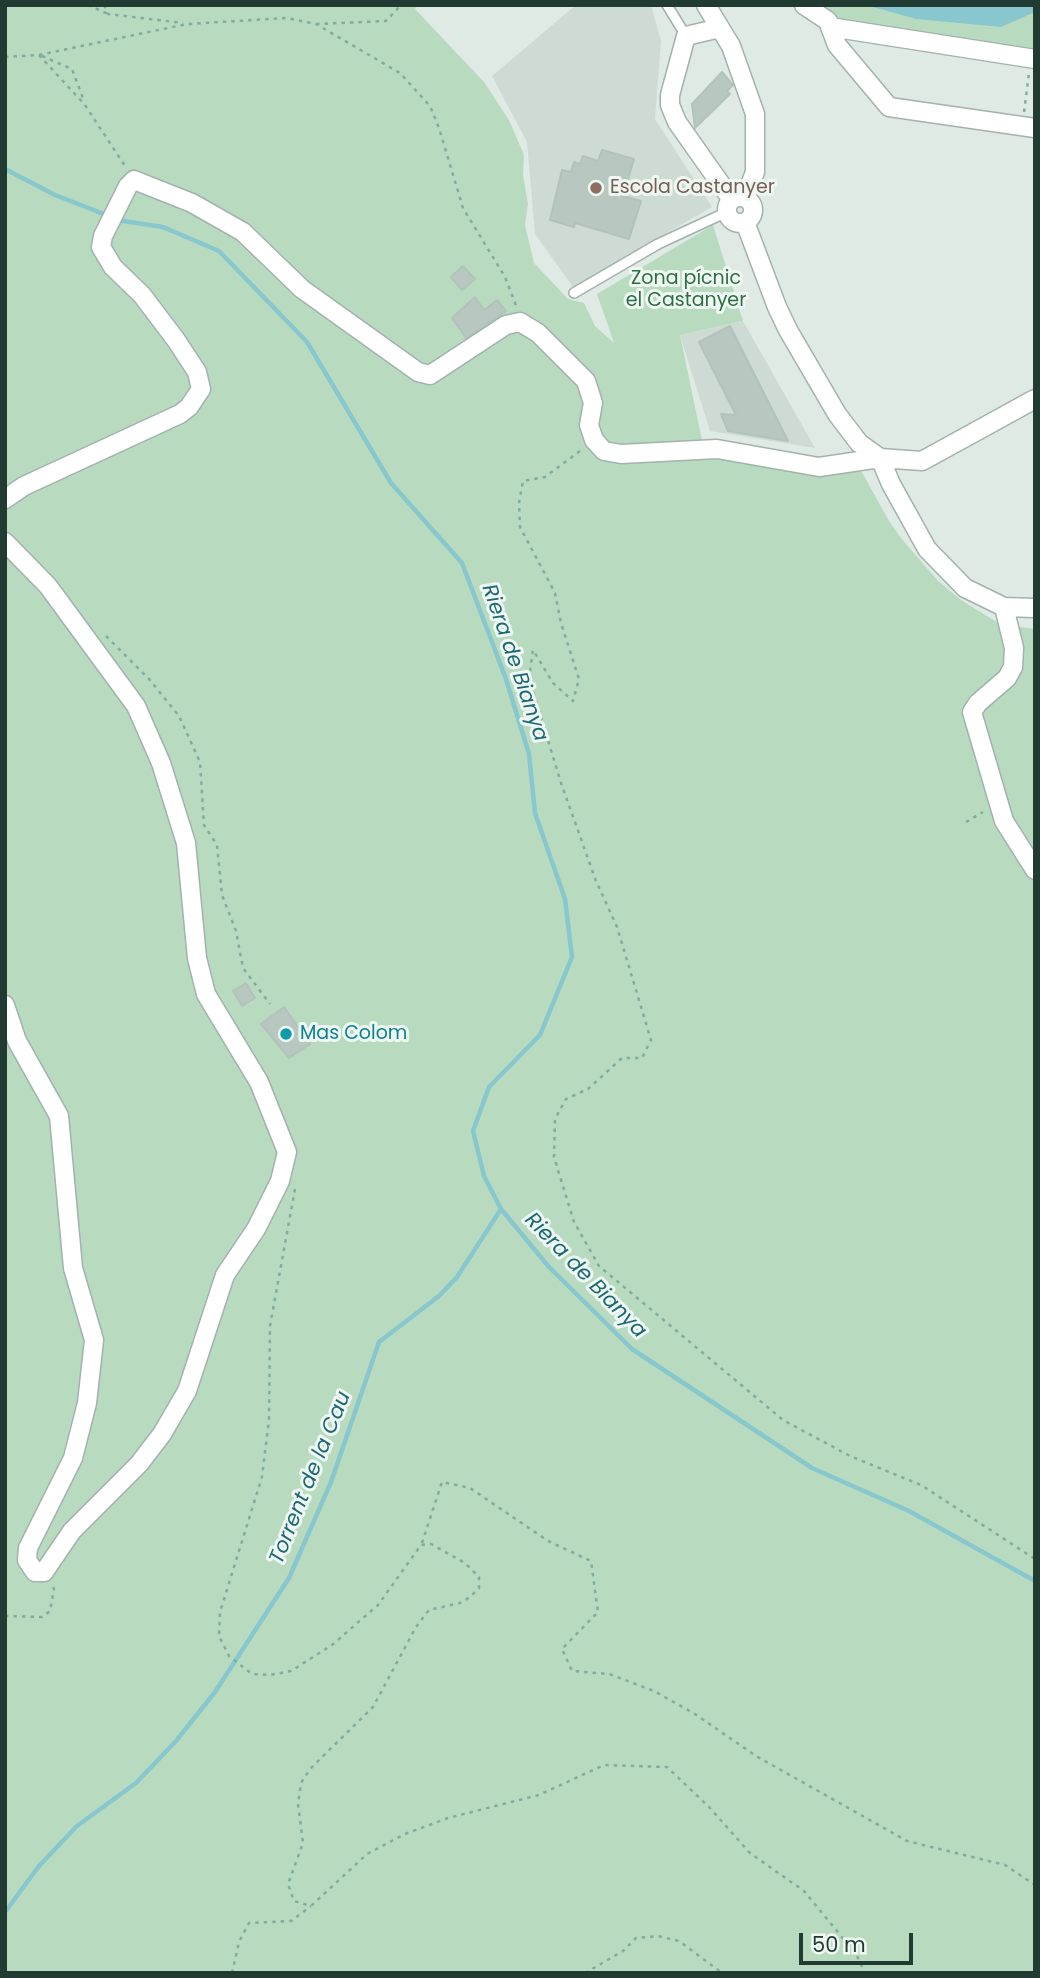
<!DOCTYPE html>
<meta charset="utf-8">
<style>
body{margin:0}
#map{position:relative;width:1040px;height:1978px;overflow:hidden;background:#dfeae5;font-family:Poppins,sans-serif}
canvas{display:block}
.frame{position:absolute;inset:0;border:7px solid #213a32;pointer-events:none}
.scale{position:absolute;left:799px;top:1933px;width:114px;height:32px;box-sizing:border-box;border:4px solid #213a32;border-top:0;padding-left:9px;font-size:21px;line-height:24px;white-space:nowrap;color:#213a32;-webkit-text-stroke:5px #eff7f3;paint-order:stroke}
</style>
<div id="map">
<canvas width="1040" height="1978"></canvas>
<div class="frame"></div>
<div class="scale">50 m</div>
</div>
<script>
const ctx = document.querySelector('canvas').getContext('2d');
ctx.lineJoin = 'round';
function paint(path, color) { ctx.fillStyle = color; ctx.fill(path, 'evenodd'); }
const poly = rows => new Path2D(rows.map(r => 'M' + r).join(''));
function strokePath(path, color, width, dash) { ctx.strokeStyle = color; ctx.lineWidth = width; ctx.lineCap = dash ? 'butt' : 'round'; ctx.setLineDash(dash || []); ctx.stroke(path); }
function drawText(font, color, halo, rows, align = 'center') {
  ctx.font = font + ' Poppins,sans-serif'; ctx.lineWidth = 6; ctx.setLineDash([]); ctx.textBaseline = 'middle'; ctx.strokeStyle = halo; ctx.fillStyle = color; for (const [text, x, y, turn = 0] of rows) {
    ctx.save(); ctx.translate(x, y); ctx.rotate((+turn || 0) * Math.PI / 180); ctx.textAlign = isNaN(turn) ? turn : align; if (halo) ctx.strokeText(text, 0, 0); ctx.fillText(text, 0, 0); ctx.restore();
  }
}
paint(poly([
 [576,5,651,5,661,41,655,119,712,207,573,287,535,234,527,142,492,76],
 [743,321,815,448,710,431,680,335]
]), '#cedad4');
paint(poly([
 [5,5,418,5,415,9,484,82,509,120,524,155,523,175,528,204,525,225,534,263,568,299,584,303,595,326,614,343,597,294,713,225,743,321,680,335,703,445,807,460,853,456,889,521,901,538,938,581,961,600,1000,624,1035,629,1035,1973,5,1973],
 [812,5,1035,5,1035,50,1029,52,854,26,826,14]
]), '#b8dbc0');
paint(poly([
 [866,5,1035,5,1035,12,1001,27,916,19]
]), '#88c7ce');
strokePath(poly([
 [5,169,55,195,109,216],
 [117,220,163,227,219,251,307,342,391,483,462,563,506,679,529,754,535,813,565,899,572,957,540,1035,489,1087,473,1131,484,1176,501,1209,549,1267,632,1349,812,1468,909,1511,1035,1581],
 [5,1912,39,1866,77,1826,136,1783,176,1741,215,1692,289,1578,331,1482,379,1342,439,1296,457,1277,501,1209]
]), '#88c7ce', 4.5);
const building = poly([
 [722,72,733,85,727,91,730,94,695,128,692,104,722,72],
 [602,150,634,159,623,196,641,201,629,239,575,223,574,227,550,220,562,170,571,172,574,162,580,164,583,156,598,161,602,150],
 [463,266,475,279,462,290,451,277,463,266],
 [475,297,484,310,497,300,506,311,466,338,452,318,475,297],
 [730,326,788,441,728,431,721,414,736,415,699,342,730,326],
 [246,983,255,998,242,1006,233,991,246,983],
 [284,1007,310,1044,289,1058,261,1024,284,1007]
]);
paint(building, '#b8c8c0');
strokePath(building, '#b2c3bb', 2);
const service = poly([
 [667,5,686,36],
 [574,293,658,244,727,212]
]);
const minor = poly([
 [706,5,731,46,755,114,755,172,745,198],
 [804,5,828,21,837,45,889,107,1035,128],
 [830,27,1035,59],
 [720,28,686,36,670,95,670,105,677,122,732,200],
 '727 210a13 13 0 1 1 26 0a13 13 0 1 1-26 0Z',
 [745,222,777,307,788,330,837,414,859,443,880,458],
 [880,458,891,484,927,549,965,588,1004,607,1035,608],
 [5,499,24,486,180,414,189,407,201,389,197,372,176,340,142,295,113,267,101,247,103,236,128,186,134,180,192,203,243,232,302,289,418,372,430,375,506,325,520,322,538,333,586,381,593,403,589,425,594,440,604,451,621,454,717,449,819,467,880,458,922,461,1035,399],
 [5,542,48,586,136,706,161,763,186,843,197,958,206,994,259,1082,287,1152,280,1181,256,1229,225,1275,187,1391,162,1434,139,1464,72,1531,44,1572,35,1572,27,1560,28,1548,73,1458,87,1403,94,1340,73,1268,59,1116,17,1041,5,1005],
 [1004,607,1014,648,1013,667,1007,678,978,703,972,712,1004,821,1035,870]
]);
strokePath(service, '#a2b2ac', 12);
strokePath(minor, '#a2b2ac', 21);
strokePath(poly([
 [88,5,108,14],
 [104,5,108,14,183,23],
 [316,24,386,21,401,5],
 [39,55,187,24,287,18,316,24,400,73,430,106,439,128,463,208,505,277,517,308],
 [42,56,72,69,84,101],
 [5,57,39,55,85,105,125,166],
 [1024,112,1029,73],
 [580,451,545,477,523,481,519,503,520,527,555,593,561,623,579,679,573,701,553,683,533,650,529,678,561,783,596,881,617,927,651,1040,642,1058,622,1058,588,1089,566,1099,555,1119,554,1157,574,1222,599,1266,783,1420,850,1456,921,1485,1035,1559],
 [106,636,149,679,179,716,200,762,204,825,217,845,222,895,236,931,243,968,270,1004],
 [966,822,983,812],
 [295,1189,270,1326,269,1419,262,1477,220,1612,219,1636,229,1656,252,1674,270,1675,291,1671,332,1645,378,1605,421,1545,431,1544,465,1563,479,1577,479,1588,470,1597,460,1603,429,1610,416,1627,373,1707,310,1769,301,1783,298,1804,303,1843,288,1884,294,1901,311,1906,367,1854,405,1834,448,1818,539,1795,604,1765,667,1767,709,1807,750,1853,804,1891,856,1954,865,1973],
 [422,1543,442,1482,470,1488,548,1541,591,1561,598,1612,562,1649,572,1671,609,1674,654,1691,695,1714,756,1756,907,1841,1005,1865,1035,1885],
 [5,1616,42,1617,50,1611,54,1589,52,1585],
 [232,1973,239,1942,249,1923,291,1921,311,1906],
 [585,1973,623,1951,636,1938,658,1936,679,1941,722,1973]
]), '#80ad9d', 2.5, [3.5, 5]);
strokePath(service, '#fff', 9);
strokePath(minor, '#fff', 18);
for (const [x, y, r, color] of [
 [596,188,7,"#8d6e63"],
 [286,1034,7,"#0f9aa8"]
]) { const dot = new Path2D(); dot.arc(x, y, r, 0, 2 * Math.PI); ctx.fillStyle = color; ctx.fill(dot); strokePath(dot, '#eff7f3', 2.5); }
drawText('19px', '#785e54', '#eff7f3', [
 ["Escola Castanyer",610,188]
], 'left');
drawText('19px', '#2c6f43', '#eff7f3', [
 ["Zona pícnic",686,279],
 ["el Castanyer",686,301]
]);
drawText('19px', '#0d838f', '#eff7f3', [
 ["Mas Colom",300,1034]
], 'left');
drawText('italic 21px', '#1d6973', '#eff7f3', [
 ["Riera de Bianya",514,663,71],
 ["Riera de Bianya",585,1276,46],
 ["Torrent de la Cau",311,1478,-68]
]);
</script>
